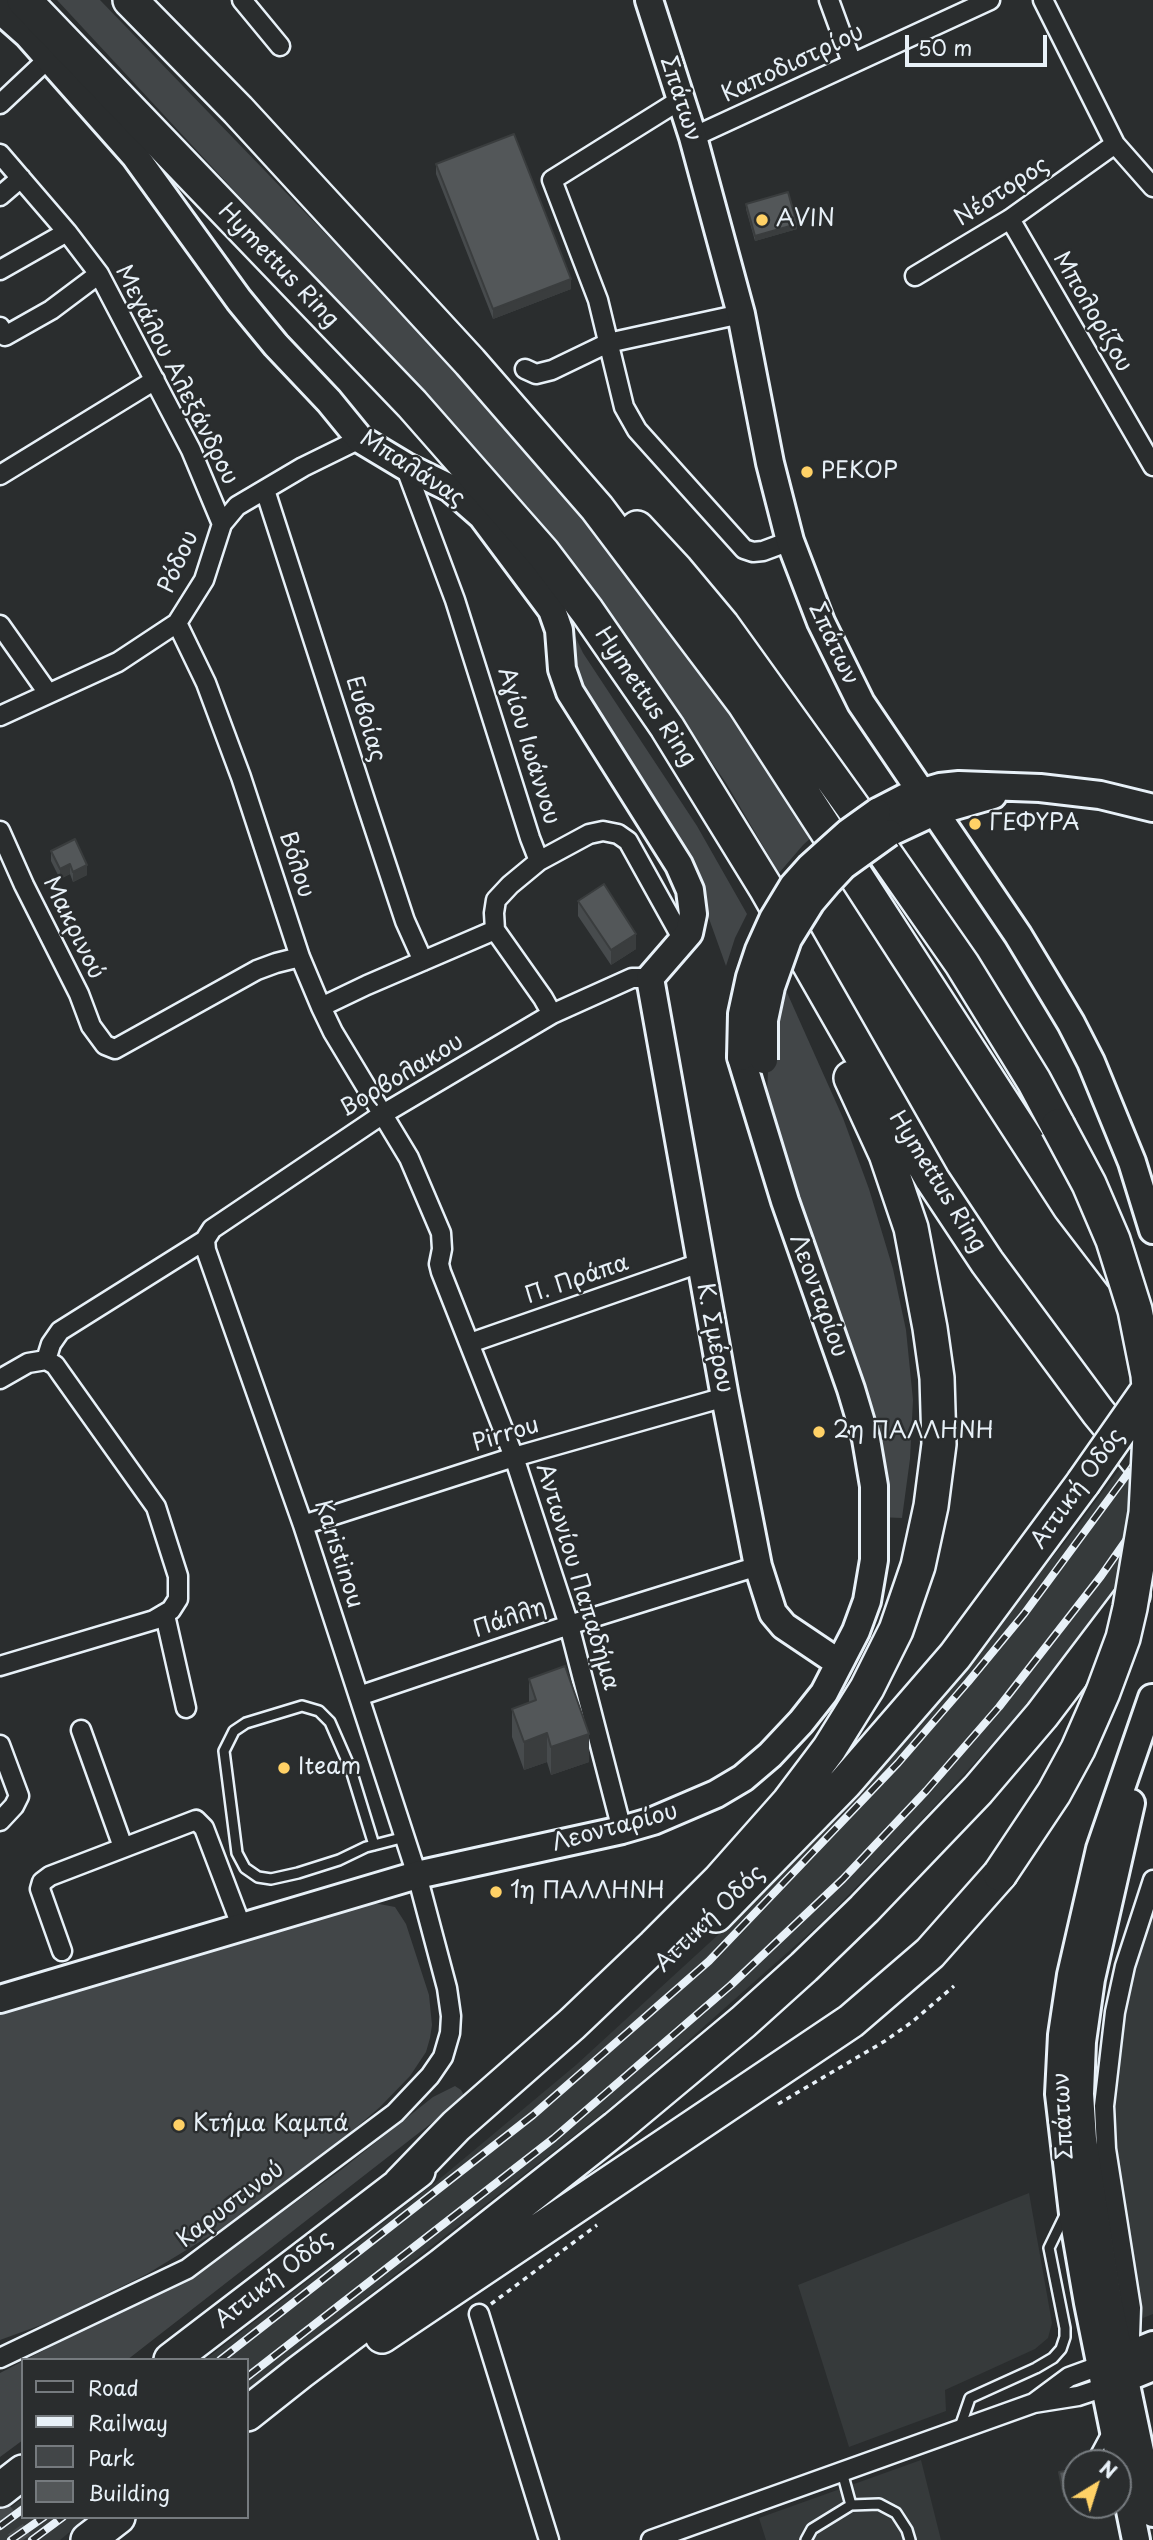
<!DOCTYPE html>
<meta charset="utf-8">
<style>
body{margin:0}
#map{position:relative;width:1153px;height:2540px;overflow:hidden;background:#2a2d2e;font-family:"Playpen Sans",sans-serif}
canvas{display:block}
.legend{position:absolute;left:21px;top:2358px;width:228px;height:161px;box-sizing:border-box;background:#2a2d2e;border:2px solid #767b7f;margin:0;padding:9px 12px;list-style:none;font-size:21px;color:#e8f1f8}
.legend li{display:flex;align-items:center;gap:14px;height:35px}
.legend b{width:35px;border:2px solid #767b7f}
.north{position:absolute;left:1062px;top:2449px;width:70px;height:70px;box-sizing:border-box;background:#2a2d2e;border:2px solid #767b7f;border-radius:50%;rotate:38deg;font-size:19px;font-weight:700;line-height:28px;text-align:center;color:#e8f1f8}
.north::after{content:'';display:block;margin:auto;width:24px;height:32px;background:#ffd166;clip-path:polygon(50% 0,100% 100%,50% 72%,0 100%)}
.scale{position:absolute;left:905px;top:35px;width:142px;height:32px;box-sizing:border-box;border:4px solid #e8f1f8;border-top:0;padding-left:9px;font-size:21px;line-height:24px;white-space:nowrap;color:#e8f1f8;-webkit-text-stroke:5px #2a2d2e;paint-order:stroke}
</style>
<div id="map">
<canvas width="1153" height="2540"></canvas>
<ul class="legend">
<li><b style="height:9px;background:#2a2d2e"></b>Road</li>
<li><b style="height:9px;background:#e8f1f8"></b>Railway</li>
<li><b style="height:19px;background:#424648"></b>Park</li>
<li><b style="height:19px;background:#535759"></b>Building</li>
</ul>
<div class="north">N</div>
<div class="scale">50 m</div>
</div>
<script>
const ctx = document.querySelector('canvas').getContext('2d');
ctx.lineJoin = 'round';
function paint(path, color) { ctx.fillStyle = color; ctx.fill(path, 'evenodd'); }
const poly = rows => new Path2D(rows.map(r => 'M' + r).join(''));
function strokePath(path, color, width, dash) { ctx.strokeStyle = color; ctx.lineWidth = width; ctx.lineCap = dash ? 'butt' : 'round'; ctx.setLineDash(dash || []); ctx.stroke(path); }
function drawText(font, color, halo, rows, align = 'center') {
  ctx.font = font + ' "Playpen Sans",sans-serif'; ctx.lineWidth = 5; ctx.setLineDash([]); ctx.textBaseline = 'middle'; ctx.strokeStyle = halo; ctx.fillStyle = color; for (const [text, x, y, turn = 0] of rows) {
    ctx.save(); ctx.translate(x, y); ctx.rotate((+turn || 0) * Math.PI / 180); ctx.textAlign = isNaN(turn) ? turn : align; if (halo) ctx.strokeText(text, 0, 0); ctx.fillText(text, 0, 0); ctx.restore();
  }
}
paint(poly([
 [1136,1447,1121,1589,1068,1656,992,1744,918,1824,823,1921,630,2092,247,2390,247,2360,205,2360,436,2182,576,2065,719,1934,772,1880,917,1722,1066,1541],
 [1153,1905,1153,2314,1143,2318,1112,2145,1108,2094,1128,1977],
 [1029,2193,1052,2323,1048,2338,1035,2349,945,2390,946,2411,849,2447,798,2285],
 [921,2460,941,2540,766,2540,759,2518],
 [23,2498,23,2517,88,2517,60,2540,0,2540,0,2516]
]), '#363a3b');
paint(poly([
 [57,0,100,0,459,372,530,452,656,605,814,835,803,845,779,873,726,783,634,649,530,509],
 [566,617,583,653,697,826,747,914,735,938,726,966,693,874,575,676],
 [780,977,843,1118,869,1189,893,1269,906,1330,913,1400,910,1459,902,1518,878,1517,773,1139,767,1093,769,1049],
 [374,1903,395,1907,406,1924,429,1995,432,2025,430,2038,426,2052,410,2076,380,2107,338,2143,234,2221,147,2274,52,2321,0,2340,0,2013],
 [455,2086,461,2090,465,2097,127,2360,25,2360,179,2281,221,2256,341,2170,433,2097],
 [23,2361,23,2440,0,2457,0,2373]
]), '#424648');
strokePath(poly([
 [0,2507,23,2540]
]), '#464a4c', 18, [18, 9]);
const lane = poly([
 [374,1845,351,1770,330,1722,319,1711,302,1706,246,1723,234,1731,224,1751,237,1853,245,1868,258,1877,271,1879,298,1873,339,1860,366,1847,374,1845,405,1837],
 [959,2430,970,2398,1036,2368,1053,2358,1061,2349,1065,2337,1065,2328,1049,2248,1066,2213],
 [1094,2463,1093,2459,1108,2431],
 [842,2472,851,2505,879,2504,896,2513,907,2530,910,2540],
 [806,2540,812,2529,851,2505]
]);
const street = poly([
 [242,0,280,46],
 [829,0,852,63],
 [1043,0,1115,144,1153,187],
 [680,100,552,180,598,300,624,407,637,430,744,549,753,552,763,551,790,541],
 [0,104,49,58],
 [693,137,990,0],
 [0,154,67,232,99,274,191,450,222,524],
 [0,196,21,178],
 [1010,219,1153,466],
 [0,270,67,232],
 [915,276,1010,219,1115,144],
 [0,327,5,336,51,310,99,274],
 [525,369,536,374,552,370,608,343,741,314],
 [405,466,455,600,530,838,539,861,510,885,496,900,494,913,495,930,543,998,552,1014],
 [0,475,155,380],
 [265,490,366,803,405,921,423,961],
 [177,623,206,683,241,777,300,957,321,1007,333,1032,409,1158,441,1233,442,1249,439,1264,441,1272,514,1457,569,1625,622,1830],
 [0,625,48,693],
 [0,716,118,662,177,623,204,580,222,524,237,506,303,467,360,439],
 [0,831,24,885,79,994,91,1026,105,1045,115,1049,257,970,276,963,300,957],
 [539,861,589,834,603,831,618,834,628,841,683,940],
 [321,1007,367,985,495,930],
 [470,1343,700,1263],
 [46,1360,51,1344,60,1331,205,1240],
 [0,1379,28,1363,46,1360],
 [303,1525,514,1457,725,1397],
 [165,1615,186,1708],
 [0,1666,154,1620,171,1610,178,1599,178,1576,156,1507,62,1375,55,1365,46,1360],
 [359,1696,569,1625,758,1566],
 [81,1730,123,1847],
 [0,1745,19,1796,14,1806,0,1821],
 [62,1951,40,1889,42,1882,50,1876,196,1820,204,1828,242,1928],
 [479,2314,549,2540],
 [0,2358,187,2269,395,2113,430,2076,443,2057,450,2033,451,2016,447,1988,417,1875,303,1525,206,1250,205,1240,212,1229,383,1114,552,1014,632,978,650,978],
 [1034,2403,1069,2377,1121,2358,1130,2337,1131,2308,1106,2149,1104,2106,1115,2012,1125,1966,1153,1880],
 [651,2540,1034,2403,1078,2396,1105,2387]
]);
const secondary = poly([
 [649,0,693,137,741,314,770,463,790,541,821,622,861,703,1018,935,1071,1023,1091,1062,1132,1162,1153,1230],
 [0,10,27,34,135,156,239,300,276,345,329,401,360,439,405,466,450,488,482,516,552,610,559,630,562,669,570,692,679,865,690,890,693,914,689,933,650,978,725,1397,758,1566,773,1613,784,1626,839,1663],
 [877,812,906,797,940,787,959,785,1040,788,1100,795,1153,808],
 [889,833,934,812,993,795],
 [1131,1803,1091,1979,1082,2042,1080,2094,1083,2139,1108,2299,1153,2513],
 [0,1999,417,1875,622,1830,653,1821,716,1794,743,1778,770,1755,801,1722,824,1693,856,1631,867,1601,874,1560,874,1486,866,1439,851,1389,785,1201,741,1057],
 [1121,2358,1153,2345],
 [1109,2385,1153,2367],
 [1136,2540,1088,2303,1074,2222,1059,2094,1062,2035,1071,1975,1100,1849,1152,1698]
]);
const highway = poly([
 [24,0,412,404,543,553,587,611,667,727,766,888,932,1179,987,1262,1098,1412,1153,1479],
 [130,0,238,110,470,362,597,508,744,703,1070,1207,1122,1275],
 [637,528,676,570,722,625,852,806,962,964,1034,1081,1058,1126],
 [716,1915,845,1783,955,1656,1083,1483],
 [400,2184,456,2126,572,2024,654,1946,719,1881,789,1802,829,1749,867,1688,896,1630,918,1566,931,1506,939,1444,937,1378,930,1328,911,1228,886,1154,851,1078],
 [382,2336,851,2021,930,1953,1000,1874],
 [171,2360,418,2171],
 [247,2414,300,2372,441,2266,616,2128,743,2022,804,1967,864,1909,978,1790,1042,1715,1133,1595],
 [0,2490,23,2472],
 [88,2540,118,2517]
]);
strokePath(lane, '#e8f1f8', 14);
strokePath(street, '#e8f1f8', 23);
strokePath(secondary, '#e8f1f8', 32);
strokePath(highway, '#e8f1f8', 38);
strokePath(poly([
 [778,2104,885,2041,912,2022,954,1986],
 [491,2304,597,2225]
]), '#e8f1f8', 3.5, [5, 5]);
strokePath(lane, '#2a2d2e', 9);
strokePath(street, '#2a2d2e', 18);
strokePath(secondary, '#2a2d2e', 26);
strokePath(highway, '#2a2d2e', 33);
const rail = poly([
 [220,2360,533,2115,709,1961,898,1763,968,1682,1024,1614,1153,1439],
 [247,2377,554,2138,731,1985,843,1879,926,1791,999,1707,1101,1576,1153,1502],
 [0,2526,23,2509],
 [11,2540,44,2517],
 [32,2540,63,2517]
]);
strokePath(rail, '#e8f1f8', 8);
strokePath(rail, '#2a2d2e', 5, [16]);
const secondaryBridge = poly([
 [741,1057,742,1014,750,977,759,950,773,919,793,886,810,867,849,832,877,812],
 [764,1060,764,1020,771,987,788,939,811,902,828,882,843,866,889,833]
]);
const highwayBridge = poly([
 [1083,1483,1153,1383],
 [1000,1874,1054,1793,1078,1749,1103,1692,1123,1638,1130,1608,1146,1513,1151,1415,1148,1375,1135,1310,1113,1240,1089,1184,1058,1126]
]);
strokePath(secondaryBridge, '#e8f1f8', 32, []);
strokePath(highwayBridge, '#e8f1f8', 38, []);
strokePath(secondaryBridge, '#2a2d2e', 26);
strokePath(highwayBridge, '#2a2d2e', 33);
paint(poly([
 [436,164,571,289,493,319,436,174],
 [746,204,797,229,755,241,746,209],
 [51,851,87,875,73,882,70,874,60,879,51,861],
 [578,901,636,949,611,965,578,916],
 [529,1679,589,1762,551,1775,547,1762,524,1770,512,1737,512,1709,529,1703]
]), '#474b4d');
paint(poly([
 [797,224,797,229,755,241,755,236],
 [571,279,571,289,493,319,493,309],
 [70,864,70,874,60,879,60,869],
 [87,865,87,875,73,882,73,872],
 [636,934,636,949,611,965,611,950],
 [547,1733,547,1762,524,1770,524,1742],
 [589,1734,589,1762,551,1775,551,1747],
 [1076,2490,1076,2495,1063,2497,1063,2492]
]), '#3a3d3e');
const building = poly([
 [514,134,571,279,493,309,436,164,514,134],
 [788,192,797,224,755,236,746,204,788,192],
 [75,839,87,865,73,872,70,864,60,869,51,851,75,839],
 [604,884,636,934,611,950,578,901,604,884],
 [565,1666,589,1734,551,1747,547,1733,524,1742,512,1709,536,1700,529,1679,565,1666],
 [1076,2469,1076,2490,1063,2492,1059,2472,1076,2469]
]);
paint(building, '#535759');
strokePath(building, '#3a3d3e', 2);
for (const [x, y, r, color] of [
 [762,220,7,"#ffd166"],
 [807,472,7,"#ffd166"],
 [975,824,7,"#ffd166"],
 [819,1432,7,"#ffd166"],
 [284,1768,7,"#ffd166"],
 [496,1892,7,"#ffd166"],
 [179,2125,7,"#ffd166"]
]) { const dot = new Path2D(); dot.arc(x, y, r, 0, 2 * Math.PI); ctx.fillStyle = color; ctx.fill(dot); strokePath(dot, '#2a2d2e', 2.5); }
drawText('23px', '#e8f1f8', '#2a2d2e', [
 ["Καποδιστρίου",793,64,-25],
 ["Σπάτων",680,99,72],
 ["Νέστορος",1002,192,-33],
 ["Hymettus Ring",278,266,46],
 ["Μπολορίζου",1092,312,60],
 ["Μεγάλου Αλεξάνδρου",176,375,63],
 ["Μπαλάνας",412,469,33],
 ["Ρόδου",179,562,-66],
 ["Σπάτων",833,644,65],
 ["Hymettus Ring",645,697,56],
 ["Ευβοίας",365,719,73],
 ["Αγίου Ιωάννου",528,746,73],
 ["Βόλου",296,865,72],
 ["Μακρινού",73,928,64],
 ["Βορβολακου",402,1076,-31],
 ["Hymettus Ring",937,1182,58],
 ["Π. Πράπα",577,1280,-19],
 ["Λεονταρίου",818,1296,70],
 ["Κ. Σμέρου",714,1338,79],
 ["Pirrou",506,1435,-17],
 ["Αττική Οδός",1078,1489,-54],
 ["Karistinou",338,1554,72],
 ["Αντωνίου Παπαδήμα",577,1577,73],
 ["Πάλλη",510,1619,-19],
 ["Λεονταρίου",615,1828,-15],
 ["Αττική Οδός",710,1919,-44],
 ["Σπάτων",1064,2116,-93],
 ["Καρυστινού",231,2205,-37],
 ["Αττική Οδός",274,2280,-38]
]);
drawText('23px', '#e8f1f8', '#2a2d2e', [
 ["AVIN",776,220],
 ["ΡΕΚΟΡ",821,472],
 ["ΓΕΦΥΡΑ",989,824],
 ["2η ΠΑΛΛΗΝΗ",833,1432],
 ["Iteam",298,1768],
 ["1η ΠΑΛΛΗΝΗ",510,1892],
 ["Kτήμα Καμπά",193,2125]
], 'left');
</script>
